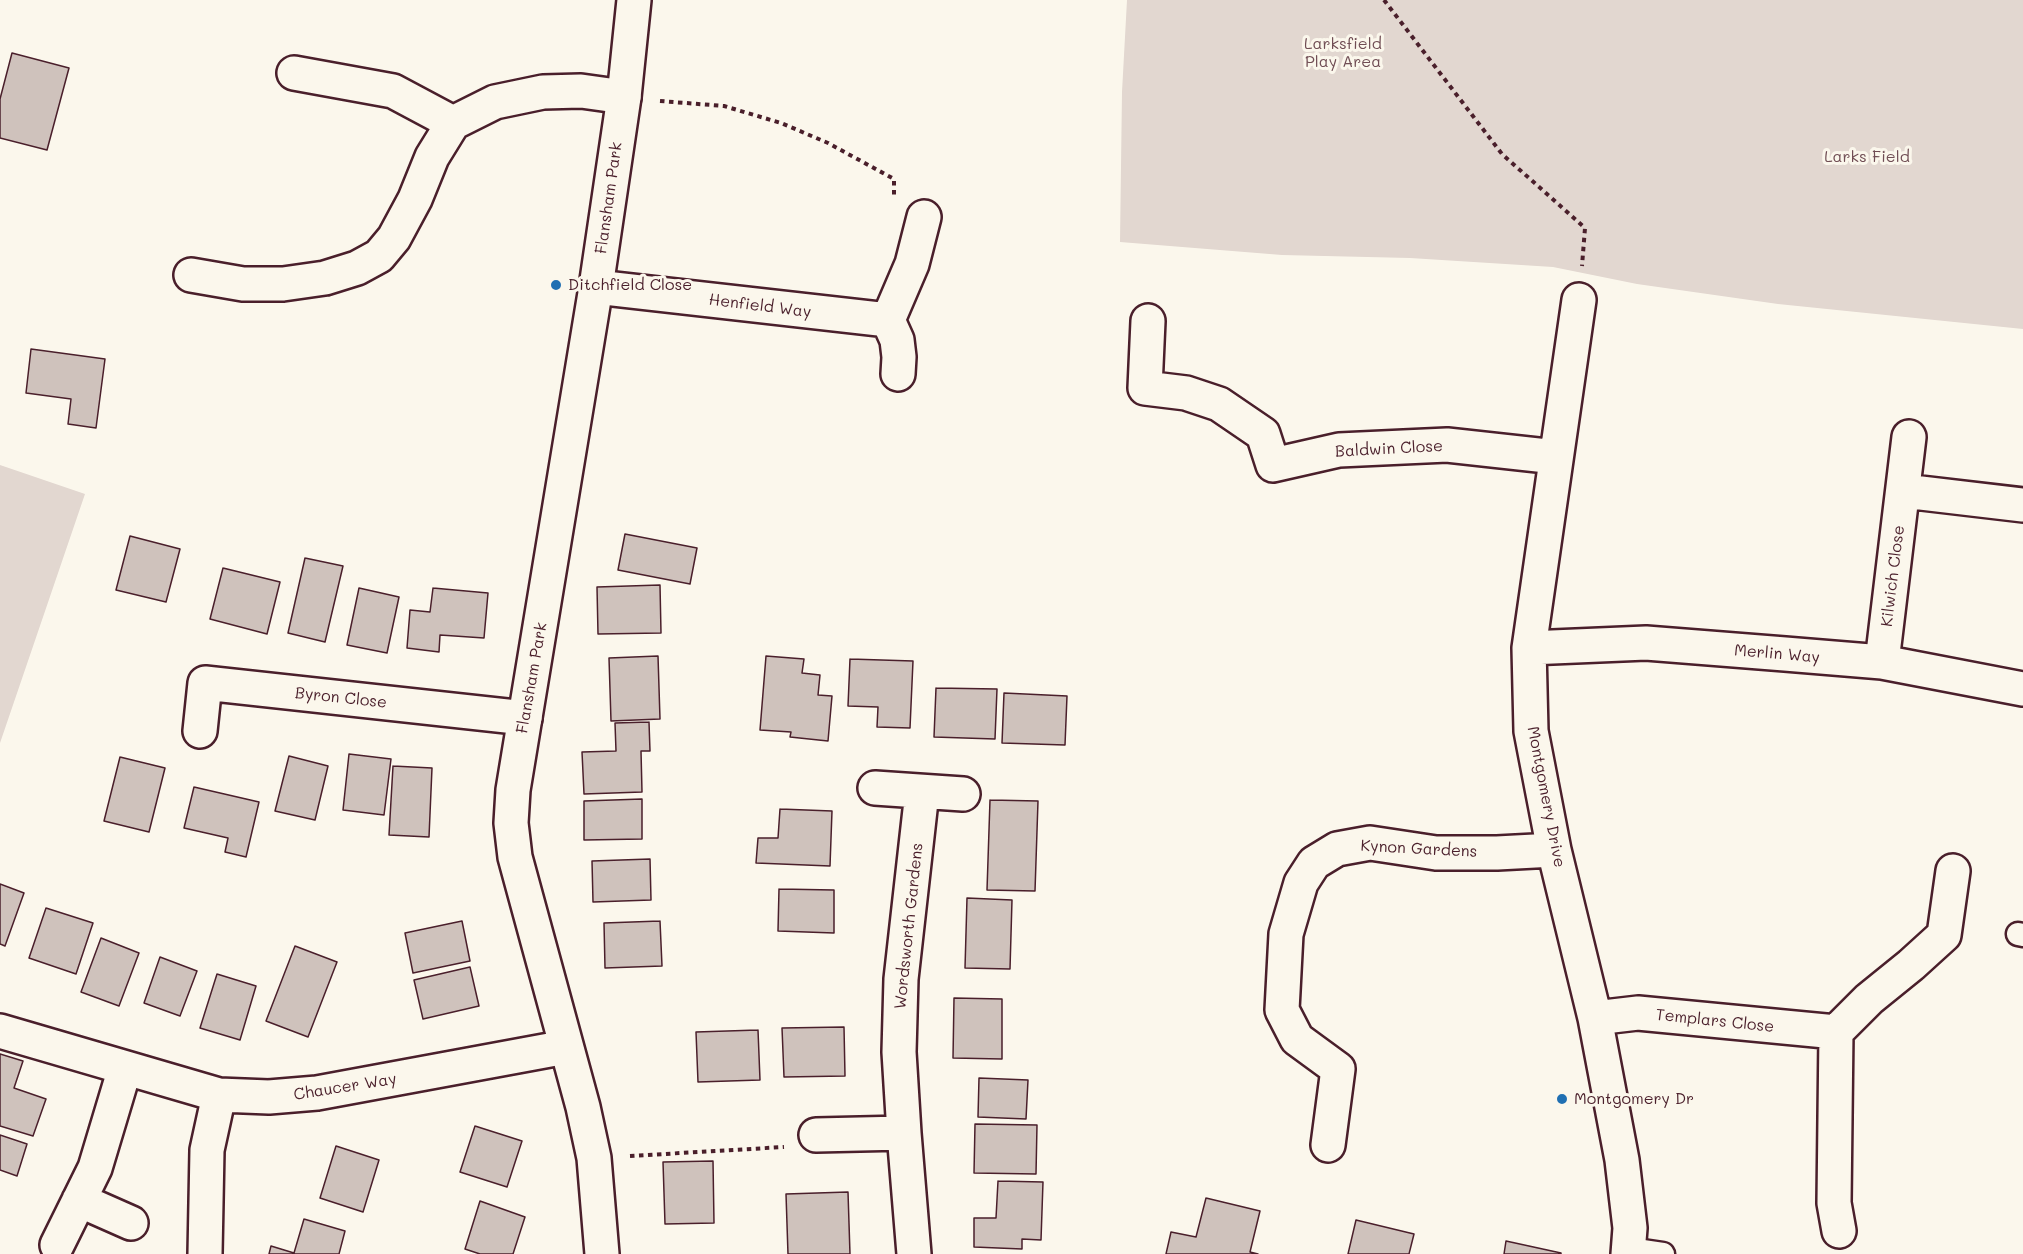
<!DOCTYPE html>
<style>
body{margin:0}
canvas{display:block;background:#fbf7ec}
</style>
<canvas width="2023" height="1254"></canvas>
<script>
const ctx = document.querySelector('canvas').getContext('2d');
ctx.lineJoin = 'round';
function paint(path, color) { ctx.fillStyle = color; ctx.fill(path, 'evenodd'); }
const poly = rows => new Path2D(rows.map(r => 'M' + r).join(''));
function strokePath(path, color, width, dash) { ctx.strokeStyle = color; ctx.lineWidth = width; ctx.lineCap = dash ? 'butt' : 'round'; ctx.setLineDash(dash || []); ctx.stroke(path); }
function drawText(font, color, halo, rows, align = 'center') {
  ctx.font = font + ' Mali,sans-serif'; ctx.lineWidth = 6; ctx.setLineDash([]); ctx.textBaseline = 'middle'; ctx.strokeStyle = halo; ctx.fillStyle = color; for (const [text, x, y, turn = 0] of rows) {
    ctx.save(); ctx.translate(x, y); ctx.rotate((+turn || 0) * Math.PI / 180); ctx.textAlign = isNaN(turn) ? turn : align; if (halo) ctx.strokeText(text, 0, 0); ctx.fillText(text, 0, 0); ctx.restore();
  }
}
paint(poly([
 [1127,0,2023,0,2023,329,1778,304,1637,284,1553,267,1410,258,1282,255,1120,242,1122,92],
 [0,465,85,494,0,743]
]), '#e2d7d0');
const building = poly([
 [12,53,69,68,47,150,0,138,0,99,12,53],
 [31,349,105,359,96,428,68,424,71,399,26,393,31,349],
 [625,534,697,548,690,584,618,570,625,534],
 [130,536,180,549,166,602,116,590,130,536],
 [305,558,343,566,325,642,288,633,305,558],
 [223,568,280,582,267,634,210,619,223,568],
 [660,585,661,633,598,634,597,587,660,585],
 [359,588,399,597,387,653,347,645,359,588],
 [433,588,488,593,484,638,440,635,439,652,407,648,410,610,430,612,433,588],
 [658,656,660,719,611,721,609,658,658,656],
 [766,656,804,659,802,673,820,675,818,695,832,696,828,741,790,737,791,732,760,730,766,656],
 [850,659,913,661,910,728,877,727,878,707,848,706,850,659],
 [936,688,997,689,995,739,934,737,936,688],
 [1004,693,1067,696,1065,745,1002,743,1004,693],
 [649,722,650,751,641,751,642,792,584,794,582,752,616,751,615,723,649,722],
 [349,754,391,759,384,815,343,810,349,754],
 [289,756,328,766,315,820,275,811,289,756],
 [120,757,165,768,149,832,104,821,120,757],
 [393,766,432,768,429,837,389,835,393,766],
 [194,787,259,802,246,857,225,852,228,838,184,828,194,787],
 [642,799,642,839,584,840,584,801,642,799],
 [990,800,1038,801,1035,891,987,890,990,800],
 [780,809,832,811,830,866,756,863,758,838,778,838,780,809],
 [650,859,651,900,593,902,592,861,650,859],
 [0,884,24,893,5,946,0,944,0,884],
 [779,889,834,890,834,933,778,931,779,889],
 [967,898,1012,900,1010,969,965,968,967,898],
 [46,908,93,923,76,974,29,958,46,908],
 [462,921,470,961,413,973,405,933,462,921],
 [660,921,662,966,605,968,604,923,660,921],
 [101,938,139,953,119,1006,81,992,101,938],
 [295,946,337,962,308,1037,266,1021,295,946],
 [160,957,197,971,180,1016,144,1003,160,957],
 [470,967,479,1006,423,1019,414,980,470,967],
 [217,974,256,986,240,1040,200,1028,217,974],
 [954,998,1002,999,1002,1059,953,1058,954,998],
 [844,1027,845,1076,784,1077,782,1028,844,1027],
 [758,1030,760,1080,698,1082,696,1032,758,1030],
 [0,1054,23,1061,14,1088,46,1099,33,1136,0,1126,0,1054],
 [979,1078,1028,1080,1026,1119,978,1117,979,1078],
 [975,1124,1037,1125,1036,1174,974,1173,975,1124],
 [475,1126,522,1141,507,1187,460,1172,475,1126],
 [0,1135,27,1144,17,1176,0,1170,0,1135],
 [336,1146,379,1160,363,1212,320,1198,336,1146],
 [713,1161,714,1223,665,1224,663,1162,713,1161],
 [998,1181,1043,1182,1041,1240,1022,1239,1022,1249,974,1247,974,1218,996,1218,998,1181],
 [848,1192,850,1254,788,1254,786,1194,848,1192],
 [1206,1198,1260,1211,1250,1252,1258,1254,1166,1254,1171,1232,1196,1237,1206,1198],
 [480,1201,525,1217,513,1254,480,1254,465,1249,480,1201],
 [304,1219,345,1231,339,1254,269,1254,271,1246,294,1253,304,1219],
 [1356,1220,1414,1234,1409,1254,1348,1254,1356,1220],
 [1506,1241,1561,1253,1561,1254,1504,1254,1506,1241]
]);
paint(building, '#cfc2bc');
strokePath(building, '#4a1f2b', 1.5);
const lane = poly([
 [2018,934,2023,935],
 [1629,1249,1663,1254]
]);
const street = poly([
 [294,73,393,91,453,123],
 [191,275,243,284,283,284,325,278,357,268,379,256,394,238,415,199,432,157,453,123,495,102,543,92,581,91,624,97],
 [596,287,888,320,897,340,899,357,898,374],
 [1579,300,1529,648,1531,731,1554,850,1595,1018,1622,1160,1630,1228,1628,1254],
 [888,320,912,264,924,217],
 [1148,321,1145,388,1186,393,1219,404,1263,434,1273,465,1339,450,1447,445,1556,457],
 [1904,491,2023,505],
 [1529,648,1646,643,1785,654,1882,662,2023,689],
 [1882,662,1909,437],
 [200,731,205,683,525,718],
 [875,788,963,794],
 [1595,1018,1638,1013,1836,1032,1869,999,1911,965,1944,935,1953,871],
 [0,1031,219,1095,269,1097,317,1093,566,1047],
 [1836,1032,1834,1203,1839,1231],
 [904,1133,899,1052,901,979,922,792],
 [816,1135,904,1133,914,1254],
 [1328,1145,1338,1069,1297,1039,1282,1010,1286,934,1301,883,1314,863,1337,849,1370,843,1436,853,1497,853,1554,850],
 [79,1200,131,1223],
 [57,1245,95,1168,125,1068],
 [205,1254,207,1150,219,1095]
]);
const secondary = poly([
 [602,1254,594,1158,583,1107,515,857,511,823,513,790,596,287,624,97,634,0]
]);
strokePath(lane, '#4a1f2b', 27);
strokePath(street, '#4a1f2b', 38);
strokePath(secondary, '#4a1f2b', 38);
strokePath(poly([
 [1384,0,1502,154,1585,228,1582,266],
 [660,101,724,106,781,123,828,143,894,179,894,198],
 [630,1156,784,1147]
]), '#4a1f2b', 4, [4.5, 4.5]);
strokePath(lane, '#fbf7ec', 22);
strokePath(street, '#fbf7ec', 33);
strokePath(secondary, '#fbf7ec', 33);
for (const [x, y, r, color] of [
 [556,285,6,"#1f6fb2"],
 [1562,1099,6,"#1f6fb2"]
]) { const dot = new Path2D(); dot.arc(x, y, r, 0, 2 * Math.PI); ctx.fillStyle = color; ctx.fill(dot); strokePath(dot, '#fbf7ec', 2); }
drawText('16px', '#704d54', '#fbf7ec', [
 ["Larksfield",1343,44],
 ["Play Area",1343,62],
 ["Larks Field",1867,157]
]);
drawText('16px', '#4a1f2b', '#fbf7ec', [
 ["Flansham Park",609,198,-82],
 ["Henfield Way",760,306,7],
 ["Baldwin Close",1389,449,-3],
 ["Kilwich Close",1893,576,-83],
 ["Merlin Way",1777,654,5],
 ["Flansham Park",532,678,-80],
 ["Byron Close",341,698,6],
 ["Montgomery Drive",1546,797,79],
 ["Kynon Gardens",1419,849,3],
 ["Wordsworth Gardens",909,926,-84],
 ["Templars Close",1715,1021,6],
 ["Chaucer Way",345,1087,-9]
]);
drawText('16px', '#4a1f2b', '#fbf7ec', [
 ["Ditchfield Close",568,285],
 ["Montgomery Dr",1574,1099]
], 'left');
</script>
